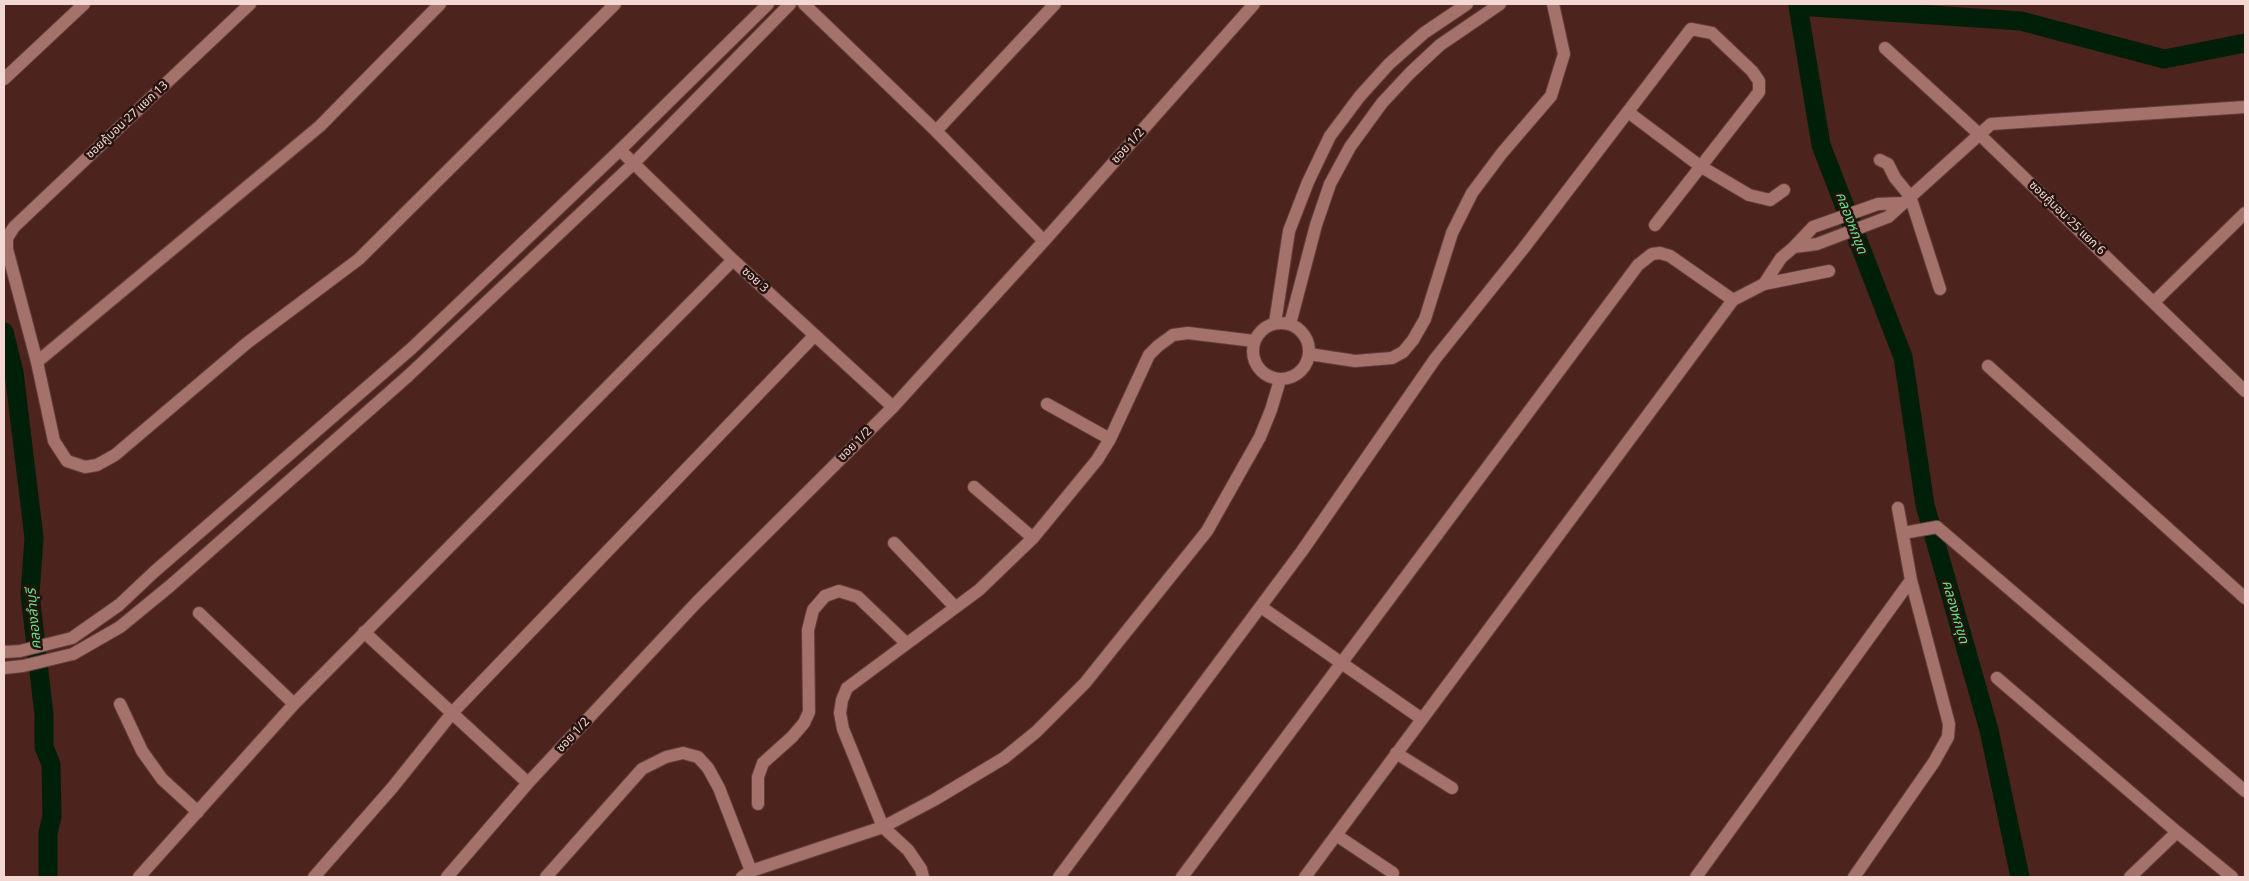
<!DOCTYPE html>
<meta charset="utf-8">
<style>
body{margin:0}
#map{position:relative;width:2249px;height:881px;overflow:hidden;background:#4d231d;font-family:"Noto Sans",sans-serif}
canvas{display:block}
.frame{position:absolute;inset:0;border:5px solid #f3d7d2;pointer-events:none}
</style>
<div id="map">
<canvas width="2249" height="881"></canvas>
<div class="frame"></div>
</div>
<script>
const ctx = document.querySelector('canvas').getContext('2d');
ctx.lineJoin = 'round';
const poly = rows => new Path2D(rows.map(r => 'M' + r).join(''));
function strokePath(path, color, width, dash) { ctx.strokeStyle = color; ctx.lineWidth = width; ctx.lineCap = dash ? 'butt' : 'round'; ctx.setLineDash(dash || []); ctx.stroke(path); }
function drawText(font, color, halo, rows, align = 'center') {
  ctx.font = font + ' "Noto Sans","Noto Sans Thai",sans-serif'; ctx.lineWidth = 5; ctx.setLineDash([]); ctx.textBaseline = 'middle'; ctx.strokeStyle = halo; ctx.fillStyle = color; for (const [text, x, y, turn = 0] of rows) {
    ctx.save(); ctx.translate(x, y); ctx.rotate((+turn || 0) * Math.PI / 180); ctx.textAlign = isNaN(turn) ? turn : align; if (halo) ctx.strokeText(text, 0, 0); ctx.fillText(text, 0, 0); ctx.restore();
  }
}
strokePath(poly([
 [4,332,14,372,34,538,30,594,44,715,44,747,51,764,52,816,48,833,48,877],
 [2020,877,1989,730,1925,505,1903,357,1821,145,1798,6,2021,21,2164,59,2245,43]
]), '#001f08', 19);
const minor = poly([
 [250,4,14,227,7,238,7,249,37,362,54,441,67,461,85,467,97,465,115,455,247,343,359,259,615,4],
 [804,4,936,131,1044,241],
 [1885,48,1979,134,2245,391],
 [4,79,84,4],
 [1628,112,1700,166,1749,195,1770,200,1784,190],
 [936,131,1055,4],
 [620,150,733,260,893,407],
 [1880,160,1888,164,1895,178,1910,196,1940,289],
 [1794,247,1813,227,1878,204,1904,203],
 [1764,284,1829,271],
 [2154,302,2245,213],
 '1253 351a28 28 0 1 1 56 0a28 28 0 1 1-56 0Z',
 [1275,323,1289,231,1308,182,1330,136,1360,96,1389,64,1424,33,1467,4],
 [1290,324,1316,225,1330,184,1350,147,1382,103,1410,73,1440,45,1500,4],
 [1309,354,1355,361,1392,358,1403,352,1413,340,1425,319,1452,233,1472,193,1502,153,1551,96,1564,54,1553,4],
 [37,362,320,126,440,4],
 [1988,366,2245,598],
 [1047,404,1110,439],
 [974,487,1033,538],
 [1903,533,1937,527,2245,791],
 [894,543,955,607],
 [1261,607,1422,719],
 [199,613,294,704],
 [364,632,528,783],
 [4,652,20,651,72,638,119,605,154,572,412,348,620,150,768,4],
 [4,668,23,666,73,654,120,627,170,586,408,376,633,164,790,4],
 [1997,678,2177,832],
 [120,704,142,751,162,779,198,812],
 [1396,753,1452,788],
 [758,804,758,777,763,763,792,737,804,723,809,712,808,630,813,610,825,596,839,591,858,597,906,643],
 [1336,835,1393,873],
 [139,877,294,704,733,260],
 [314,877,392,788,453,712,815,335],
 [447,877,528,783,696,603,893,407,1044,241,1254,4],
 [546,877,642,769,666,757,683,753,698,757,708,768,719,788,751,871],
 [742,877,751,871,883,827,934,800,1004,758,1036,732,1085,683,1207,531,1260,437,1271,410,1280,380],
 [923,877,921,869,908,850,883,827,843,729,840,713,842,700,847,688,979,590,1033,538,1097,460,1110,439,1149,355,1158,346,1173,335,1188,333,1254,341],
 [1059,877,1302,551,1435,359,1523,249,1691,29,1712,33,1752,71,1759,81,1759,92,1655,225],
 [1182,877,1638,265,1652,254,1660,253,1670,256,1733,300],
 [1305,877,1733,300,1764,284,1781,258,1794,247,1817,244,1888,217,1991,124,2245,107],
 [1696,877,1911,580],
 [1854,877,1934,762,1948,737,1949,724,1911,580,1898,508],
 [2130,877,2177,832,2232,877]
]);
strokePath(minor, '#633f3b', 14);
strokePath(minor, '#a4726a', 12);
drawText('12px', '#f3d7d2', '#261310', [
 ["ซอยคู้บอน 27 แยก 13",127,120,-43],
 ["ซอย 1/2",1128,146,-48],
 ["ซอยคู้บอน 25 แยก 6",2067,218,44],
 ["ซอย 3",755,280,42],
 ["ซอย 1/2",855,444,-45],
 ["ซอย 1/2",573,735,-47]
]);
drawText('italic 14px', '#61e786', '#261310', [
 ["คลองหกขุด",1851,223,69],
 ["คลองหกขุด",1955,612,74],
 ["คลองลำบุรี",34,619,-95]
]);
</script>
